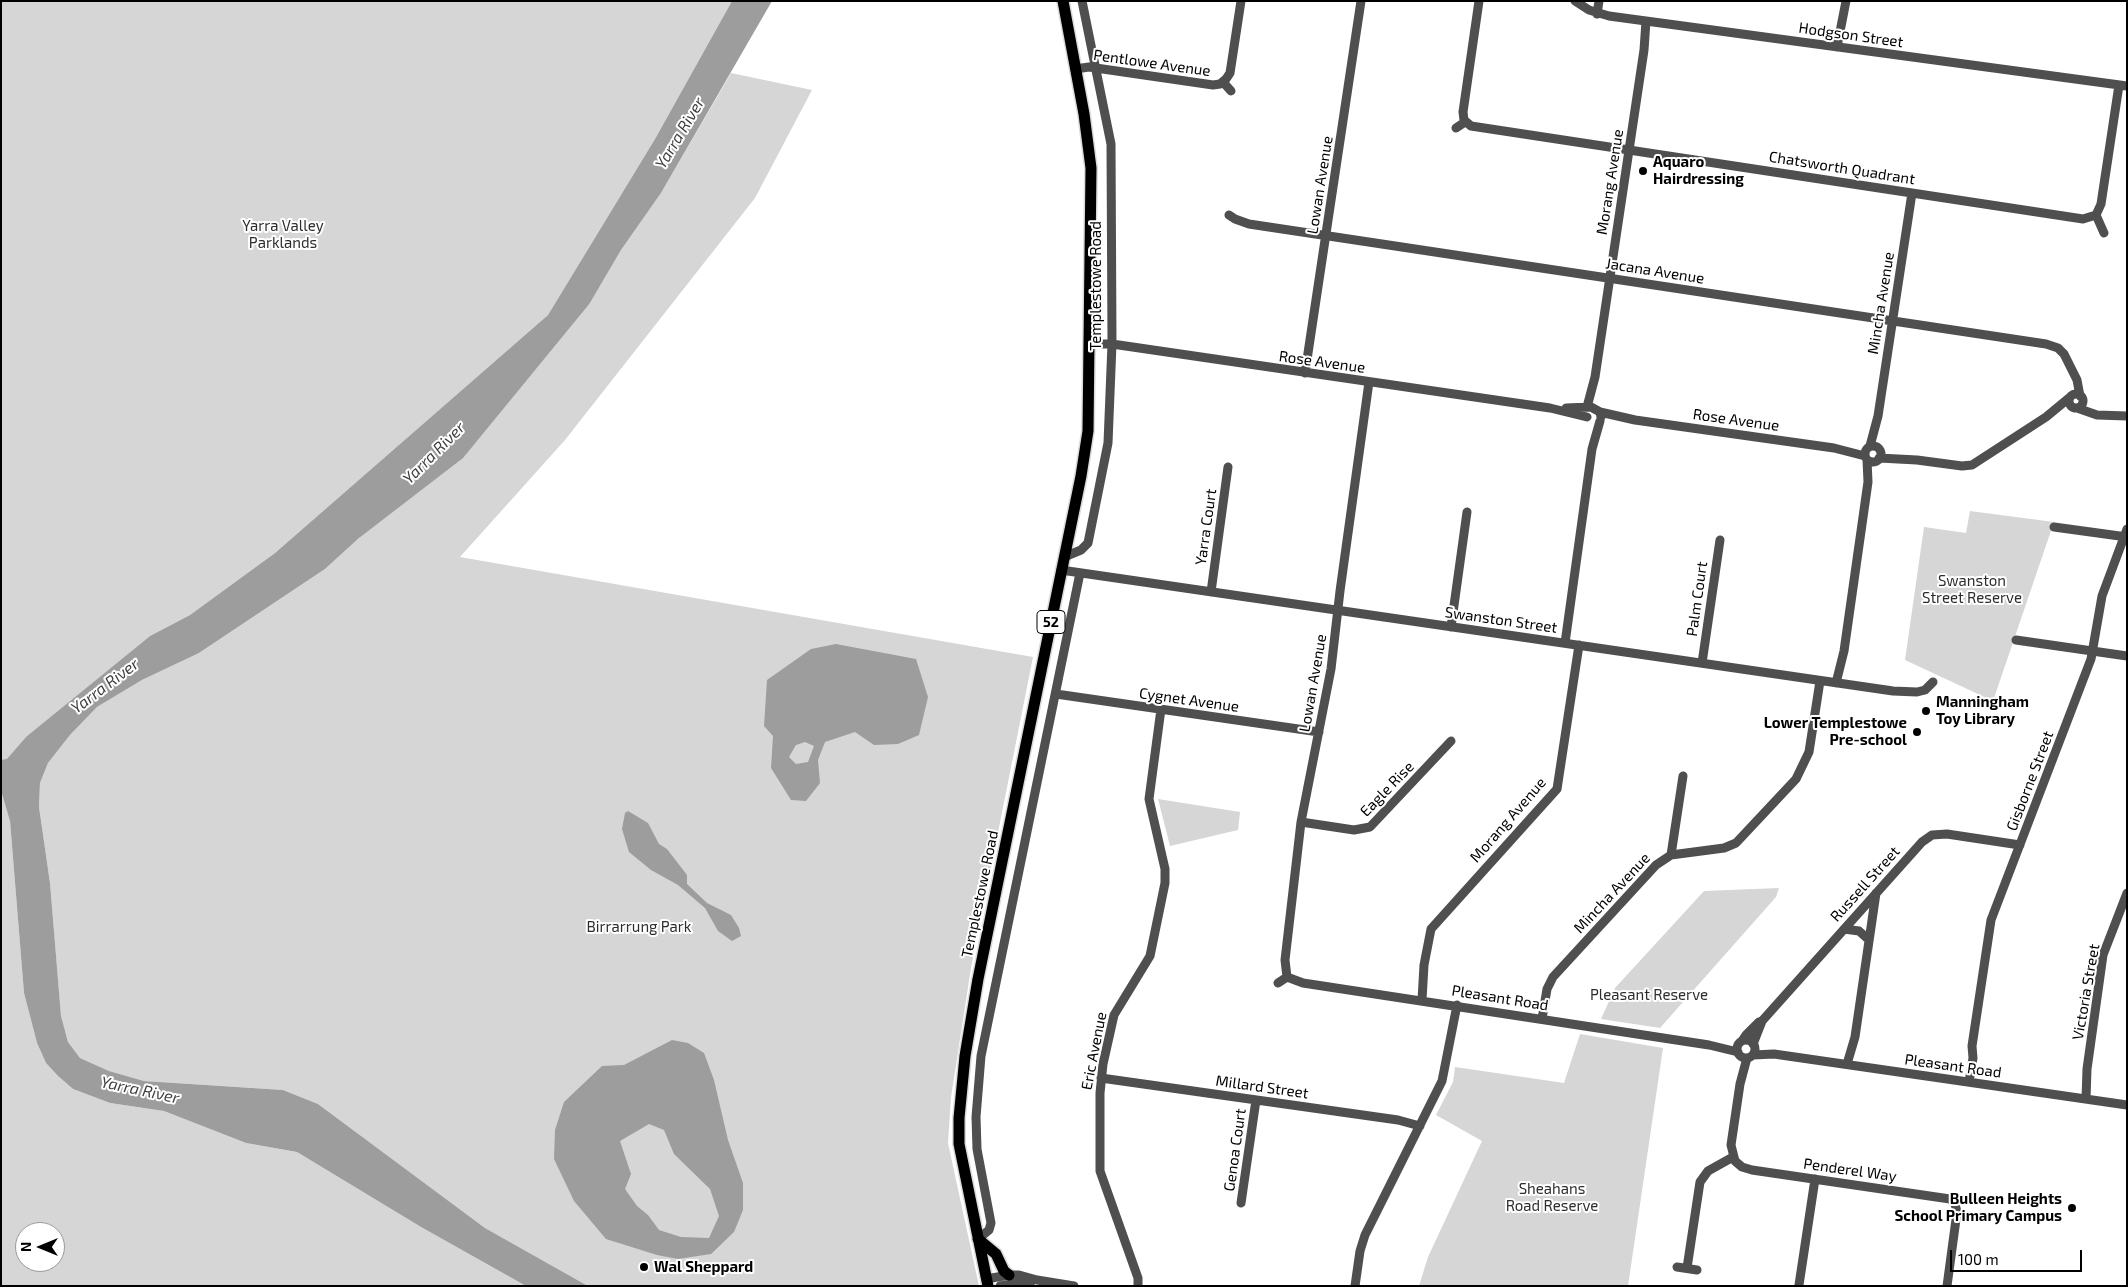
<!DOCTYPE html>
<style>
body{margin:0}
#map{position:relative;width:2128px;height:1287px;overflow:hidden;background:#fff;font-family:"Exo 2",sans-serif}
canvas{display:block}
.frame{position:absolute;inset:0;border:2px solid #000;pointer-events:none}
.north{position:absolute;left:15px;top:1222px;width:50px;height:50px;box-sizing:border-box;background:#fff;border:1px solid #999;border-radius:50%;rotate:270deg;font-size:14px;font-weight:700;line-height:20px;text-align:center;color:#000}
.north::after{content:'';display:block;margin:auto;width:18px;height:22px;background:#000;clip-path:polygon(50% 0,100% 100%,50% 72%,0 100%)}
.scale{position:absolute;left:1950px;top:1250px;width:132px;height:22px;box-sizing:border-box;border:2px solid #000;border-top:0;padding-left:6px;font-size:15px;line-height:18px;white-space:nowrap;color:#000;-webkit-text-stroke:4px #fff;paint-order:stroke}
</style>
<div id="map">
<canvas width="2128" height="1287"></canvas>
<div class="frame"></div>
<div class="north">N</div>
<div class="scale">100 m</div>
</div>
<script>
const ctx = document.querySelector('canvas').getContext('2d');
ctx.lineJoin = 'round';
function paint(path, color) { ctx.fillStyle = color; ctx.fill(path, 'evenodd'); }
const poly = rows => new Path2D(rows.map(r => 'M' + r).join(''));
function strokePath(path, color, width, dash) { ctx.strokeStyle = color; ctx.lineWidth = width; ctx.lineCap = dash ? 'butt' : 'round'; ctx.setLineDash(dash || []); ctx.stroke(path); }
function drawText(font, color, halo, rows, align = 'center') {
  ctx.font = font + ' "Exo 2",sans-serif'; ctx.lineWidth = 4; ctx.setLineDash([]); ctx.textBaseline = 'middle'; ctx.strokeStyle = halo; ctx.fillStyle = color; for (const [text, x, y, turn = 0] of rows) {
    ctx.save(); ctx.translate(x, y); ctx.rotate((+turn || 0) * Math.PI / 180); ctx.textAlign = isNaN(turn) ? turn : align; if (halo) ctx.strokeText(text, 0, 0); ctx.fillText(text, 0, 0); ctx.restore();
  }
}
paint(poly([
 [1,1,732,1,655,139,548,315,275,553,190,615,150,636,27,736,16,756,10,821,24,993,37,1043,46,1063,58,1076,73,1089,110,1103,164,1111,246,1143,297,1152,421,1227,526,1286,1,1286],
 [25,1232,55,1232,55,1262,25,1262],
 [731,73,812,90,755,198,565,440,460,557,1033,657,971,968,951,1097,948,1143,979,1286,588,1286,485,1228,318,1104,283,1090,144,1081,109,1071,80,1058,68,1042,61,1017,50,883,39,807,40,783,48,763,70,735,97,707,142,680,199,653,325,569,359,538,590,303,621,250,661,193],
 [1970,511,2054,522,1993,701,1905,660,1924,527,1966,533],
 [1158,799,1240,812,1238,830,1170,846],
 [1779,888,1776,897,1660,1028,1601,1019,1615,988,1704,891],
 [1580,1034,1663,1048,1628,1286,1419,1286,1428,1257,1482,1141,1436,1115,1453,1082,1455,1067,1564,1083]
]), '#d6d6d6');
paint(poly([
 [732,1,772,1,661,193,621,250,590,303,463,458,359,538,325,569,199,653,142,680,97,707,70,735,48,763,40,783,39,807,50,883,61,1016,68,1042,80,1058,109,1071,144,1081,283,1090,318,1104,485,1228,588,1286,526,1286,421,1227,297,1152,246,1143,164,1111,110,1103,73,1089,58,1076,46,1063,37,1043,24,993,10,821,1,790,1,760,7,759,27,736,150,636,190,615,275,553,548,315,655,139],
 [836,644,916,659,928,697,919,735,898,744,874,745,855,732,825,742,818,760,820,783,806,801,791,800,771,768,773,736,764,726,767,680,811,649],
 [805,742,814,746,808,762,796,764,789,757,796,745],
 [628,811,648,823,659,844,667,849,687,875,687,884,707,903,731,915,739,928,741,936,732,941,718,931,705,908,678,885,651,870,629,852,622,829,625,813],
 [672,1040,688,1043,704,1053,714,1080,728,1140,743,1183,743,1210,734,1232,711,1254,678,1259,657,1255,606,1239,574,1201,554,1159,555,1130,564,1102,602,1066,624,1065],
 [649,1124,664,1130,674,1154,710,1189,719,1216,709,1238,681,1237,659,1230,648,1215,637,1206,625,1189,631,1174,620,1141]
]), '#9d9d9d');
const major = poly([
 [978,1239,996,1254,1004,1271,1009,1275],
 [988,1286,959,1144,959,1118,965,1056,978,979,1081,476,1088,431,1091,168,1084,114,1063,1]
]);
strokePath(major, '#dbdbdb', 14);
strokePath(poly([
 [1479,1,1463,112,1464,120,1471,126,2083,219,2096,215,2101,204,2119,85],
 [1575,1,1589,10,1609,16,2127,86],
 [1597,14,1599,1],
 [1837,47,1846,1],
 [1075,69,1089,67,1213,85,1220,84,1226,79,1230,73,1241,1],
 [1223,82,1231,91],
 [1456,128,1465,122],
 [1229,215,1235,219,1249,224,2046,344,2058,348,2064,354,2077,380,2080,396],
 [2096,215,2104,233],
 [1089,344,1112,344,1550,408,1587,417],
 [1305,373,1361,1],
 '2069 401a7 7 0 1 1 14 0a7 7 0 1 1-14 0Z',
 [1587,407,1595,377,1644,50,1646,21],
 [1566,408,1591,407,1600,412,1601,417],
 [2077,408,2097,415,2127,416],
 [1600,412,1635,420,1834,448,1865,456],
 [1870,446,1878,416,1912,193],
 '1865 454a8 8 0 1 1 16 0a8 8 0 1 1-16 0Z',
 [1879,458,1917,460,1962,466,1972,465,2046,417,2069,398],
 [2054,527,2127,537],
 [1064,557,1081,550,1088,543,1108,443,1112,344,1111,144,1082,1],
 [1061,570,1893,691,1917,692,1925,690,1933,682],
 [1211,592,1228,467],
 [1451,627,1467,512],
 [2016,640,2127,656],
 [1565,643,1592,449,1600,421],
 [1702,663,1720,540],
 [1836,683,1844,651,1868,482,1867,460],
 [1056,694,1319,732],
 [1301,822,1354,830,1370,827,1451,741],
 [1671,855,1683,776],
 [1844,929,1859,931,1869,940],
 [1287,977,1285,960,1301,822,1331,669,1340,591,1369,382],
 [1287,977,1303,983,1709,1045,1738,1052],
 [1278,983,1287,977],
 [1422,1000,1424,965,1431,929,1557,789,1579,645],
 [1542,1019,1547,989,1553,977,1656,865,1671,855,1724,848,1736,843,1796,779,1809,752,1820,681],
 '1737 1049a9 9 0 1 1 18 0a9 9 0 1 1-18 0Z',
 [1742,1041,1746,1035,1759,1022],
 [1753,1044,1762,1021,1922,842,1932,835,1947,834,2020,845],
 [1753,1055,1774,1054,2127,1105],
 [1747,1058,1740,1084,1731,1145,1735,1161,1742,1167,1752,1170,1950,1199,1955,1204,1957,1212,1947,1286],
 [1847,1064,1855,1037,1876,893],
 [1101,1078,1398,1120,1420,1126],
 [1969,1082,1973,1058,1972,1046,1991,920,2091,659,2102,596,2127,529],
 [2086,1099,2087,1069,2103,955,2127,893],
 [1241,1203,1256,1100],
 [978,1239,989,1230,991,1223,977,1149,976,1117,981,1056,1080,573],
 [1677,1267,1697,1270],
 [1687,1268,1700,1182,1708,1171,1733,1157],
 [986,1279,1009,1275,1019,1275,1037,1280,1074,1286],
 [1799,1285,1815,1179],
 [1000,1286,1032,1281],
 [1138,1286,1138,1278,1100,1171,1100,1093,1103,1064,1114,1015,1150,956,1165,883,1165,869,1149,799,1161,709],
 [1355,1286,1360,1251,1365,1235,1442,1081,1457,1005]
]), '#4f4f4f', 9);
strokePath(major, '#000', 11);
for (const [x, y, r, color] of [
 [1643,171,5,"#000"],
 [1926,711,5,"#000"],
 [1917,732,5,"#000"],
 [2072,1208,5,"#000"],
 [644,1267,5,"#000"]
]) { const dot = new Path2D(); dot.arc(x, y, r, 0, 2 * Math.PI); ctx.fillStyle = color; ctx.fill(dot); strokePath(dot, '#fff', 2); }
for (const [x, y, w] of [
 [1051,622,28]
]) { const box = new Path2D(); box.roundRect(x - w / 2, y - 11.5, w, 23, 4); ctx.fillStyle = '#fff'; ctx.fill(box); strokePath(box, '#000', 1); }
drawText('bold 14px', '#000', null, [
 ["52",1051,622]
]);
drawText('15px', '#000', '#fff', [
 ["Hodgson Street",1851,35,8],
 ["Pentlowe Avenue",1152,63,8],
 ["Chatsworth Quadrant",1842,168,9],
 ["Morang Avenue",1610,182,-81],
 ["Lowan Avenue",1320,185,-81],
 ["Jacana Avenue",1655,271,9],
 ["Templestowe Road",1096,286,-90],
 ["Mincha Avenue",1881,303,-81],
 ["Rose Avenue",1322,362,8],
 ["Rose Avenue",1736,420,8],
 ["Yarra Court",1206,527,-82],
 ["Palm Court",1697,599,-82],
 ["Swanston Street",1501,620,8],
 ["Lowan Avenue",1313,683,-80],
 ["Cygnet Avenue",1189,700,8],
 ["Gisborne Street",2030,781,-69],
 ["Eagle Rise",1387,789,-46],
 ["Morang Avenue",1508,820,-49],
 ["Russell Street",1865,884,-48],
 ["Mincha Avenue",1612,893,-47],
 ["Templestowe Road",980,894,-78],
 ["Victoria Street",2086,992,-80],
 ["Pleasant Road",1500,998,9],
 ["Eric Avenue",1094,1051,-79],
 ["Pleasant Road",1953,1066,8],
 ["Millard Street",1262,1087,8],
 ["Genoa Court",1235,1150,-82],
 ["Penderel Way",1850,1170,8]
]);
drawText('bold 15px', '#000', '#fff', [
 ["Aquaro",1653,162],
 ["Hairdressing",1653,179],
 ["Manningham",1936,702],
 ["Toy Library",1936,719],
 ["Lower Templestowe",1907,723,"right"],
 ["Pre-school",1907,740,"right"],
 ["Bulleen Heights",2062,1199,"right"],
 ["School Primary Campus",2062,1216,"right"],
 ["Wal Sheppard",654,1267]
], 'left');
drawText('15px', '#2d2d2d', '#fff', [
 ["Yarra Valley",283,226],
 ["Parklands",283,243],
 ["Swanston",1972,581],
 ["Street Reserve",1972,598],
 ["Birrarrung Park",639,927],
 ["Pleasant Reserve",1649,995],
 ["Sheahans",1552,1189],
 ["Road Reserve",1552,1206]
]);
drawText('italic 16px', '#3e3e3e', '#fff', [
 ["Yarra River",680,133,-59],
 ["Yarra River",434,453,-45],
 ["Yarra River",105,686,-37],
 ["Yarra River",140,1090,12]
]);
</script>
